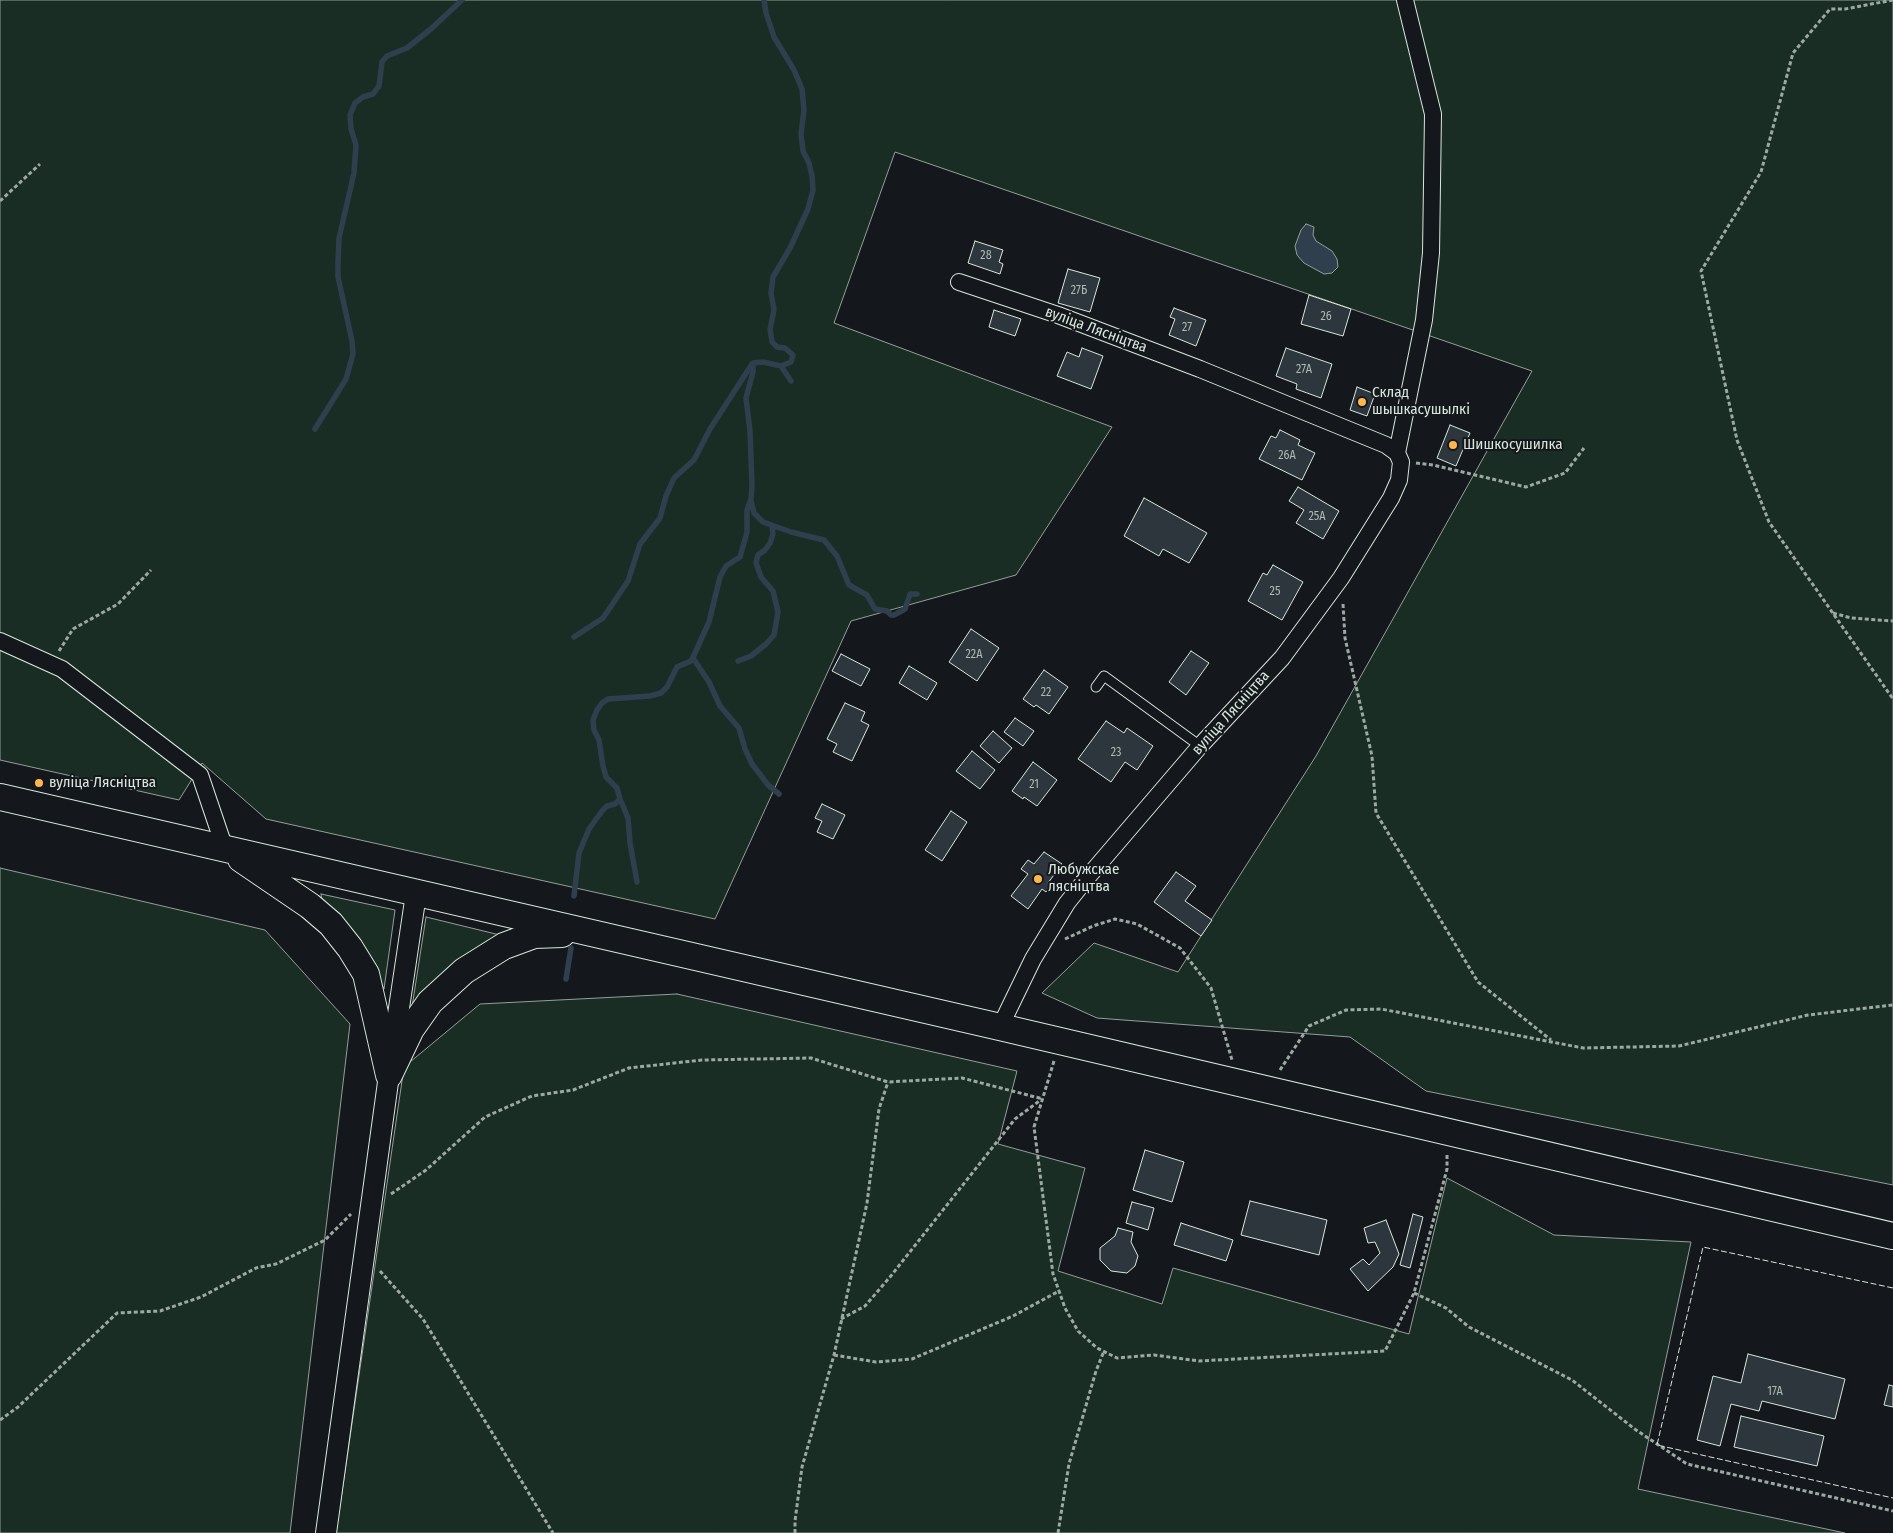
<!DOCTYPE html>
<meta charset="utf-8">
<style>
body{margin:0}
canvas{display:block;background:#14181c}
</style>
<canvas width="1893" height="1533"></canvas>
<script>
const ctx = document.querySelector('canvas').getContext('2d');
ctx.lineJoin = 'round';
function paint(path, color) { ctx.fillStyle = color; ctx.fill(path, 'evenodd'); }
const poly = rows => new Path2D(rows.map(r => 'M' + r).join(''));
function strokePath(path, color, width, dash) { ctx.strokeStyle = color; ctx.lineWidth = width; ctx.lineCap = dash ? 'butt' : 'round'; ctx.setLineDash(dash || []); ctx.stroke(path); }
function drawText(font, color, halo, rows, align = 'center') {
  ctx.font = font + ' "Fira Sans Condensed",sans-serif'; ctx.lineWidth = 4; ctx.setLineDash([]); ctx.textBaseline = 'middle'; ctx.strokeStyle = halo; ctx.fillStyle = color; for (const [text, x, y, turn = 0] of rows) {
    ctx.save(); ctx.translate(x, y); ctx.rotate((+turn || 0) * Math.PI / 180); ctx.textAlign = isNaN(turn) ? turn : align; if (halo) ctx.strokeText(text, 0, 0); ctx.fillText(text, 0, 0); ctx.restore();
  }
}
const green = poly([
 [0,0,1893,0,1893,1185,1426,1091,1350,1037,1097,1018,1042,993,1094,943,1178,972,1316,756,1532,371,895,152,834,323,1112,427,1016,575,851,621,715,919,266,819,202,763,179,800,0,760,0,0],
 [0,868,265,930,350,1024,290,1533,0,1533,0,868],
 [321,894,395,910,384,989,360,939,322,900,321,894],
 [426,917,500,935,412,1007,426,917],
 [677,994,1017,1071,998,1144,1085,1168,1058,1271,1162,1304,1173,1268,1409,1334,1447,1178,1554,1235,1691,1242,1638,1489,1845,1533,336,1533,404,1067,480,1004,677,994]
]);
paint(green, '#1a2d24');
strokePath(green, '#939e99', 1);
const water = poly([
 [1306,224,1314,227,1313,235,1316,241,1332,251,1337,259,1338,267,1332,273,1324,274,1304,263,1297,255,1295,246,1301,230,1306,224]
]);
paint(water, '#2f3f4d');
strokePath(water, '#939e99', 1);
strokePath(poly([
 [781,366,791,381],
 [315,429,346,379,353,354,352,341,338,277,338,264,339,238,354,173,356,145,351,129,350,115,355,103,363,97,373,94,379,86,382,62,387,56,407,48,432,28,462,0],
 [751,501,754,513,763,522,791,532,824,540,837,556,849,585,867,595,875,609,887,611,891,615,894,615,905,609,910,594,917,594],
 [574,637,603,618,628,581,640,544,660,518,666,496,674,478,694,460,710,429,752,364],
 [693,658,709,682,720,706,739,728,745,749,752,764,768,785,779,794],
 [738,661,751,656,766,644,774,635,778,612,773,591,761,577,756,563,758,555,765,550,770,543,773,534,772,526],
 [620,799,628,818,630,843,637,882],
 [574,896,579,853,589,829,602,811,607,806,615,804,620,799,617,788,606,777,603,766,599,740,594,730,593,720,597,710,602,703,608,699,650,696,661,693,667,687,677,667,691,661,694,655,709,622,720,577,726,566,740,557,747,532,747,510,751,499,752,486,750,431,746,398,753,372,753,363,763,362,781,366,791,362,793,355,785,348,777,347,772,342,770,329,774,310,771,293,773,277,790,248,808,209,813,190,812,176,809,163,803,151,801,134,804,110,802,89,794,70,774,37,766,13,764,0],
 [566,979,571,948]
]), '#2f3f4d', 5.5);
const building = poly([
 [975,241,1003,250,999,262,1003,264,1000,274,968,263,975,241],
 [1068,269,1100,278,1090,312,1058,303,1068,269],
 [1309,295,1351,309,1343,336,1301,324,1309,295],
 [1174,308,1206,320,1196,346,1169,335,1175,319,1170,317,1174,308],
 [994,310,1021,319,1015,336,989,327,994,310],
 [1082,348,1103,356,1091,389,1057,376,1067,352,1079,357,1082,348],
 [1286,348,1332,364,1321,398,1296,389,1297,384,1276,376,1286,348],
 [1357,387,1375,394,1367,416,1350,410,1357,387],
 [1450,425,1470,433,1456,466,1437,458,1450,425],
 [1280,430,1300,440,1298,445,1315,453,1302,480,1259,459,1271,436,1276,438,1280,430],
 [1298,487,1339,511,1323,539,1296,523,1304,510,1289,501,1298,487],
 [1144,498,1207,533,1189,563,1163,549,1159,556,1124,536,1144,498],
 [1273,565,1303,582,1282,620,1248,601,1263,573,1267,575,1273,565],
 [971,629,999,648,977,681,949,662,971,629],
 [1191,651,1209,663,1186,695,1169,682,1191,651],
 [841,654,870,669,861,686,832,671,841,654],
 [909,666,937,683,927,700,899,683,909,666],
 [1044,670,1068,687,1049,714,1036,705,1034,707,1023,699,1044,670],
 [845,703,865,712,861,721,869,725,852,761,833,752,837,744,827,739,845,703],
 [1015,718,1034,731,1023,746,1004,732,1015,718],
 [1106,721,1124,733,1127,728,1153,746,1137,770,1125,762,1111,782,1078,759,1106,721],
 [993,731,1012,748,999,763,980,746,993,731],
 [972,751,995,770,980,789,956,771,972,751],
 [1033,762,1057,780,1037,806,1024,797,1023,799,1012,791,1033,762],
 [822,804,845,815,833,839,817,832,822,821,815,818,822,804],
 [951,811,967,822,942,861,925,850,951,811],
 [1044,852,1062,864,1048,883,1050,886,1046,892,1042,889,1028,909,1011,896,1028,874,1021,869,1028,860,1034,864,1044,852],
 [1176,872,1196,886,1185,901,1212,920,1201,936,1154,902,1176,872],
 [1145,1150,1184,1162,1172,1202,1133,1190,1145,1150],
 [1250,1201,1327,1220,1319,1255,1241,1235,1250,1201],
 [1132,1202,1154,1208,1148,1230,1126,1223,1132,1202],
 [1413,1214,1423,1217,1410,1268,1400,1265,1413,1214],
 [1386,1220,1399,1254,1393,1267,1368,1291,1350,1269,1363,1259,1369,1265,1380,1253,1375,1242,1368,1243,1364,1228,1386,1220],
 [1181,1223,1233,1240,1226,1261,1174,1245,1181,1223],
 [1118,1228,1133,1232,1131,1242,1138,1256,1135,1266,1127,1273,1111,1271,1100,1260,1100,1248,1115,1236,1118,1228],
 [1748,1354,1845,1379,1835,1419,1762,1401,1759,1411,1731,1404,1720,1446,1697,1440,1713,1376,1741,1383,1748,1354],
 [1889,1385,1893,1386,1893,1407,1884,1405,1889,1385],
 [1741,1416,1824,1436,1817,1466,1734,1447,1741,1416]
]);
paint(building, '#2c363c');
strokePath(building, '#d8e6dc', 1);
const service = poly([
 [1096,687,1104,676,1200,746]
]);
const minor = poly([
 [959,282,1058,315,1200,369,1386,445,1397,453],
 [0,641,62,669,200,775,225,849],
 [1000,1027,1033,959,1067,903,1087,878,1200,746,1282,658,1341,578,1391,498,1399,480,1401,462,1397,453,1424,320,1431,253,1433,114,1405,0]
]);
const tertiary = poly([
 [326,1533,389,1075,416,894]
]);
const primary = poly([
 [0,797,1000,1027,1893,1236],
 [241,859,310,906,331,924,350,948,366,974,389,1075],
 [389,1075,411,1029,430,1002,464,971,504,946,534,935,562,934]
]);
strokePath(service, '#d8e6dc', 11);
strokePath(minor, '#d8e6dc', 18);
strokePath(tertiary, '#d8e6dc', 22);
strokePath(primary, '#d8e6dc', 28);
strokePath(poly([
 [1893,0,1845,9,1830,9,1793,53,1761,172,1701,271,1737,440,1769,522,1893,699],
 [0,201,40,164],
 [1416,463,1433,465,1526,487,1565,473,1584,448],
 [1343,604,1345,638,1372,756,1376,813,1478,982,1551,1040],
 [1833,613,1851,618,1893,621],
 [59,651,73,629,118,604,151,570],
 [1065,939,1093,926,1115,919,1137,924,1180,948,1211,988,1232,1060],
 [1054,1061,1034,1127,1053,1274,1065,1308,1078,1331,1097,1348,1117,1358,1154,1355,1199,1361,1385,1351,1414,1293,1447,1169,1447,1154],
 [1280,1070,1309,1026,1346,1010,1381,1009,1583,1048,1679,1046,1808,1015,1893,1005],
 [391,1194,426,1170,485,1117,532,1096,573,1090,629,1068,702,1060,811,1058,888,1082,962,1078,1043,1099],
 [380,1271,423,1319,553,1533],
 [1414,1293,1446,1308,1469,1327,1572,1380,1636,1430,1687,1464,1893,1511],
 [841,1319,865,1306,890,1277,1015,1119,1042,1099],
 [834,1355,876,1362,912,1359,1013,1316,1059,1291],
 [0,1420,18,1407,117,1313,160,1311,201,1297,256,1268,276,1264,325,1240,351,1214],
 [795,1533,795,1521,802,1467,834,1355,867,1203,879,1109,888,1082],
 [1058,1533,1069,1464,1096,1371,1104,1351]
]), '#9da8a2', 3, [4, 2.5]);
strokePath(service, '#14181c', 9);
strokePath(minor, '#14181c', 16);
strokePath(tertiary, '#14181c', 20);
strokePath(primary, '#14181c', 26);
strokePath(poly([
 [1893,1288,1703,1247,1657,1445,1893,1498]
]), '#d8e6dc', 1, [6, 2.5]);
for (const [x, y, r, color] of [
 [1362,402,5,"#ffb74d"],
 [1453,445,5,"#ffb74d"],
 [39,783,5,"#ffb74d"],
 [1038,879,5,"#ffb74d"]
]) { const dot = new Path2D(); dot.arc(x, y, r, 0, 2 * Math.PI); ctx.fillStyle = color; ctx.fill(dot); strokePath(dot, '#14181c', 2); }
drawText('12px', '#adbab4', null, [
 ["28",986,256],
 ["27Б",1079,291],
 ["26",1326,317],
 ["27",1187,328],
 ["27А",1304,370],
 ["26А",1287,456],
 ["25А",1317,517],
 ["25",1275,592],
 ["22А",974,655],
 ["22",1046,693],
 ["23",1116,753],
 ["21",1034,785],
 ["17А",1775,1392]
]);
drawText('15px', '#d8e6dc', '#14181c', [
 ["вуліца Лясніцтва",1096,330,20],
 ["вуліца Лясніцтва",1231,713,-48]
]);
drawText('15px', '#d8e6dc', '#14181c', [
 ["Склад",1372,393],
 ["шышкасушылкі",1372,410],
 ["Шишкосушилка",1463,445],
 ["вуліца Лясніцтва",49,783],
 ["Любужскае",1048,870],
 ["лясніцтва",1048,887]
], 'left');
</script>
